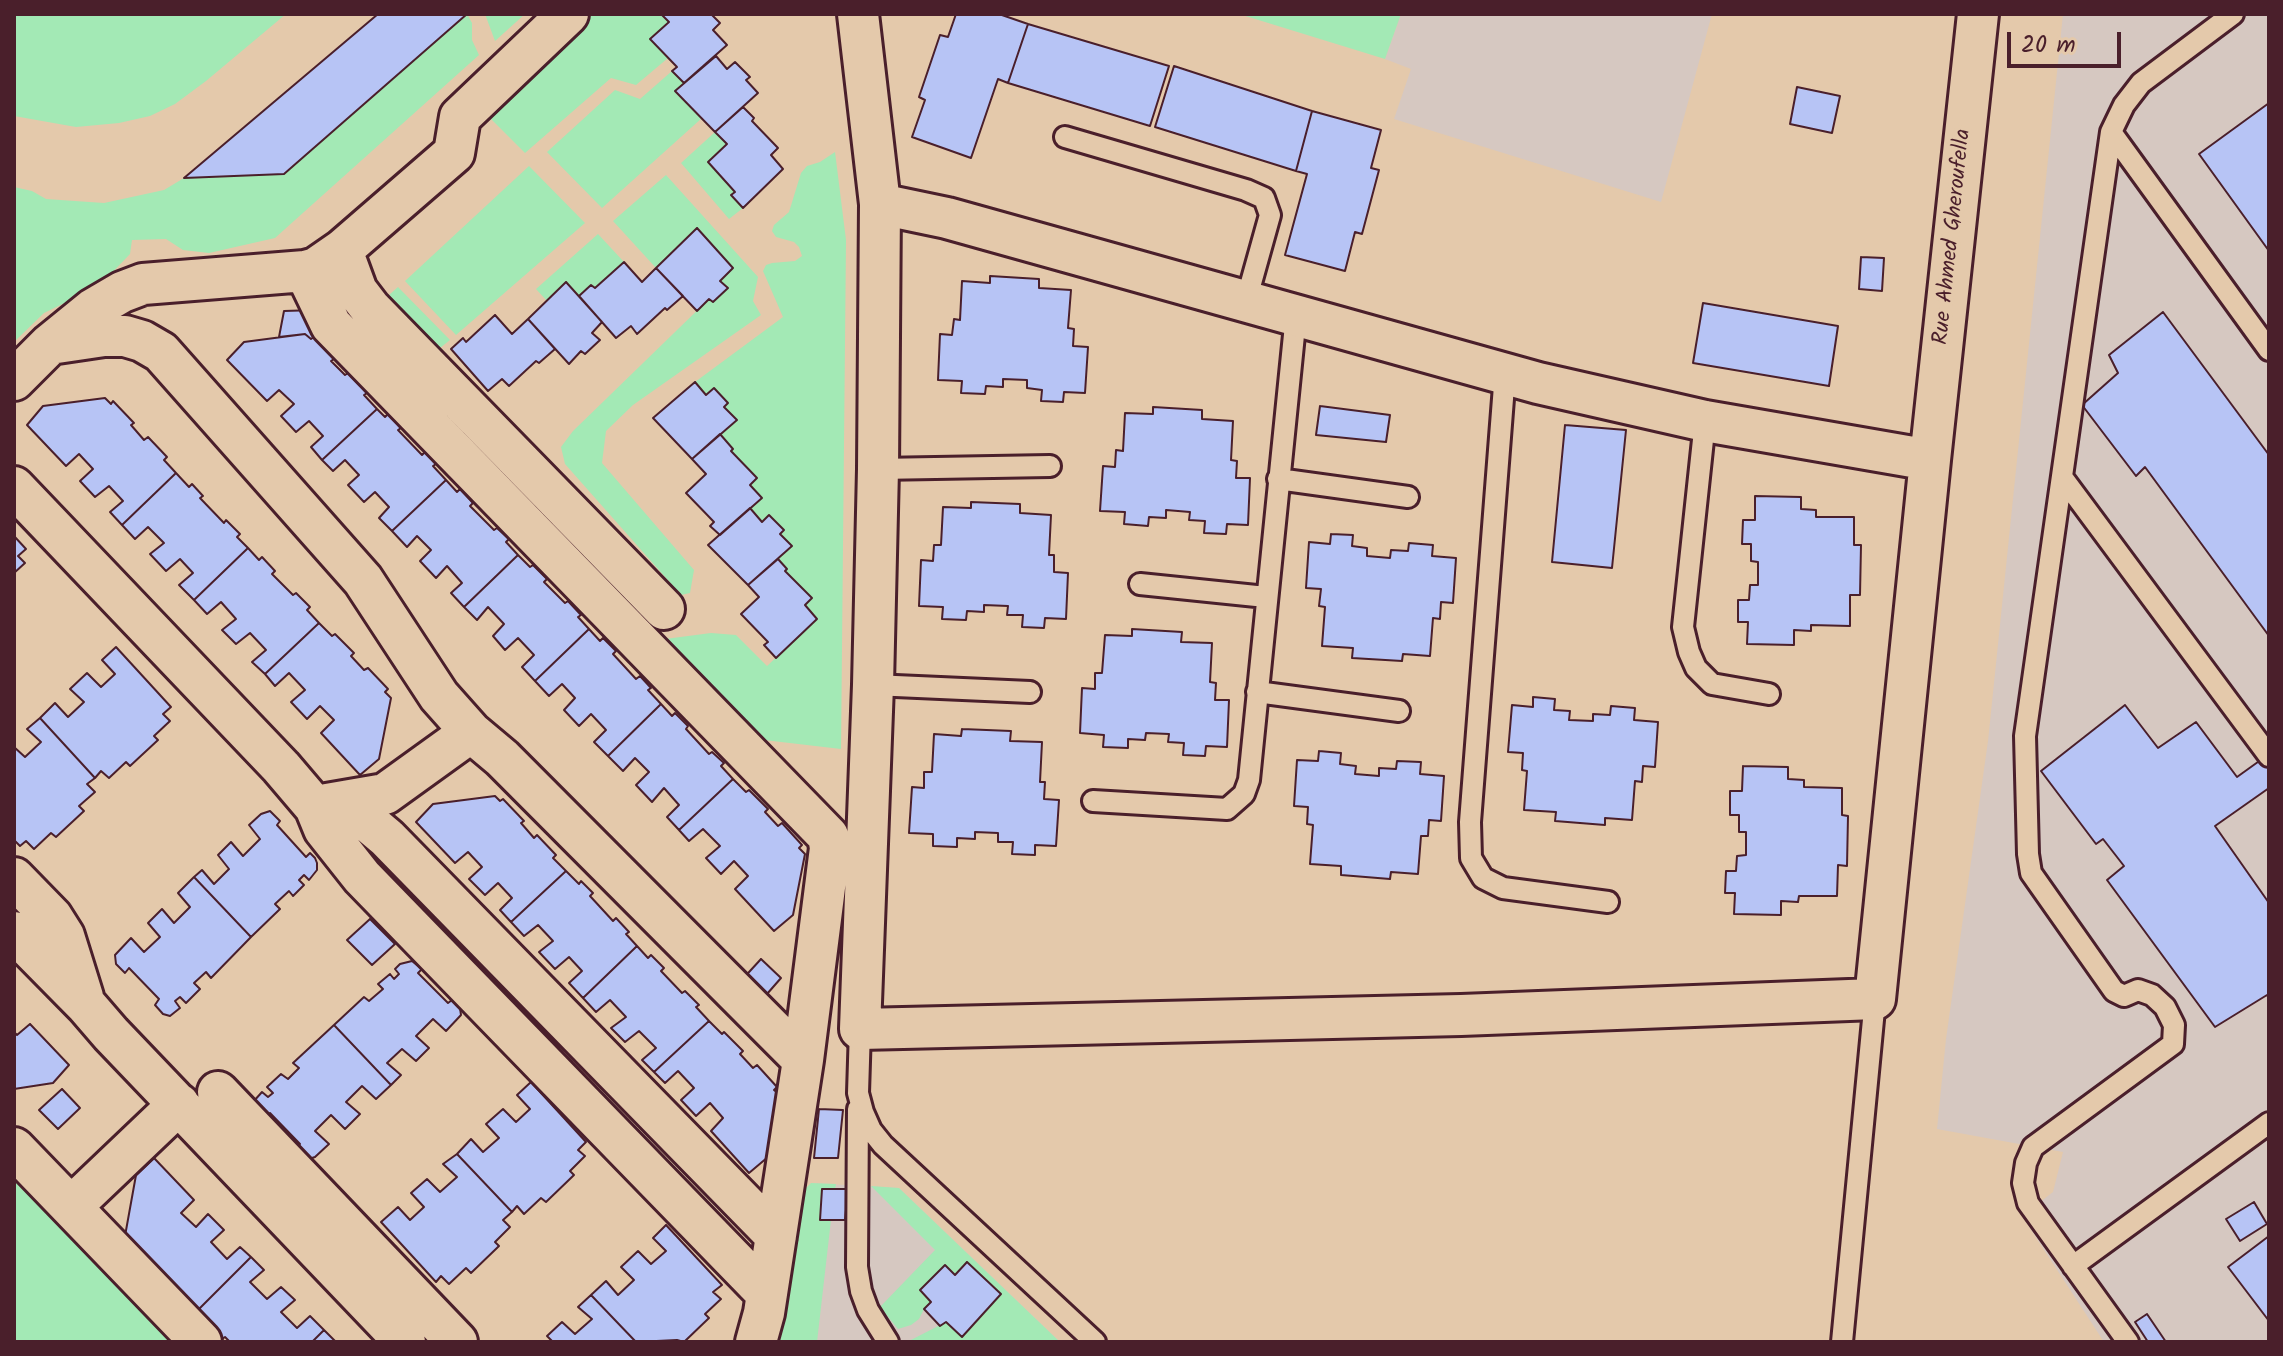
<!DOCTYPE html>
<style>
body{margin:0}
#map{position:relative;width:2283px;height:1356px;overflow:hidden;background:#e4c9ab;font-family:Kalam,sans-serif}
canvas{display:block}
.frame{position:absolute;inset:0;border:16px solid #4a1f2b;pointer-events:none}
.scale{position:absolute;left:2007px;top:32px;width:114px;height:36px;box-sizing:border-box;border:4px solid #4a1f2b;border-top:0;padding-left:10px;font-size:24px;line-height:28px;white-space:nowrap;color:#4a1f2b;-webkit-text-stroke:6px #e4c9ab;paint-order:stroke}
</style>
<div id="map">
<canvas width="2283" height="1356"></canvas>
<div class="frame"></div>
<div class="scale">20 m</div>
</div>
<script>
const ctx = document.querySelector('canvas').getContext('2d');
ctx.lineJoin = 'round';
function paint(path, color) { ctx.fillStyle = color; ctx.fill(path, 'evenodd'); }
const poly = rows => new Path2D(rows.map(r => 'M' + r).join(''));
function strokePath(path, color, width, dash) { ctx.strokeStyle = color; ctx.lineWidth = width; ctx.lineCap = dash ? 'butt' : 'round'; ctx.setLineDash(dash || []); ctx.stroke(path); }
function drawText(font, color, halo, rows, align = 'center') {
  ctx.font = font + ' Kalam,sans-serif'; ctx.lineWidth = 8; ctx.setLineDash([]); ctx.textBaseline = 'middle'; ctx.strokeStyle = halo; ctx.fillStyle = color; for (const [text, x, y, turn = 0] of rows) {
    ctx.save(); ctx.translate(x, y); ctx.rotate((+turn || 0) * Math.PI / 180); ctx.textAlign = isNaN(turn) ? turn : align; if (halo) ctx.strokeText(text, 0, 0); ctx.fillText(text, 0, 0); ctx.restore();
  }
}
paint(poly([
 [1401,14,1712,14,1661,202,1394,119,1411,69,1385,59],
 [2063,14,2269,14,2269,1342,2104,1342,2022,1216,2053,1192,2063,1152,1937,1129,1946,1039,1988,741],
 [811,1183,899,1188,1060,1342,791,1342]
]), '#d6c8c1');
paint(poly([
 [14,14,286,14,206,81,175,104,150,116,119,123,76,127,14,116],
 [467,14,472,23,472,40,479,55,275,238,209,253,183,250,166,239,132,240,130,254,106,279,81,295,44,313,14,342,14,187,32,191,46,199,104,203,164,190,184,178,284,174],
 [485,14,525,14,495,41],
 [581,14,661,14,669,22,650,39,668,58,636,85,611,78,525,153,483,111],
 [1239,14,1401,14,1385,59],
 [672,71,684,83,675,92,702,118,602,208,547,152,615,90,640,99],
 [715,132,727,144,708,162,735,192,731,196,743,208,729,219,681,163],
 [835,152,846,240,841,749,764,740,665,639,711,633,736,635,767,666,817,619,805,605,811,598,785,571,787,569,778,559,792,546,780,534,783,530,770,515,762,522,750,508,762,498,750,485,757,478,731,451,733,449,720,434,736,420,724,407,728,403,714,389,706,395,695,382,783,317,763,271,766,265,772,263,795,261,802,256,799,247,794,242,776,237,772,231,774,225,789,212,801,173,807,166,820,162],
 [529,166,585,223,456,335,405,281],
 [666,175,758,277,753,301,761,315,633,405,606,431,602,463,694,570,690,593,681,595,565,464,561,447,573,431,709,299,713,302,728,288,720,281,733,268,697,228,656,268,613,221],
 [598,234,624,262,595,288,579,296,566,282,547,301,536,289],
 [398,287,450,340,430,356,380,303],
 [14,1177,175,1342,14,1342],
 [811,1183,836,1184,835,1189,822,1189,820,1219,831,1220,817,1342,769,1342,797,1209,803,1191],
 [871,1186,899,1188,1060,1342,907,1342,946,1322,955,1275,944,1265,921,1290,931,1302,924,1309,919,1319,911,1325,898,1329,880,1307,935,1250]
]), '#a3e9b5');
const building = poly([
 [378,14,467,14,284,174,184,178,378,14],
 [661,14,711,14,720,23,713,30,727,45,684,83,672,71,677,67,650,39,669,22,661,14],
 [956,14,999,14,1028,24,1008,83,998,79,971,158,912,137,925,100,919,97,940,35,948,37,956,14],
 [1028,24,1169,66,1150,126,1008,83,1028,24],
 [716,56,727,69,735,62,750,77,746,80,758,93,715,132,675,91,716,56],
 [1174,66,1312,111,1296,171,1155,127,1174,66],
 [1797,87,1840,96,1832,133,1790,124,1797,87],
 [2269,103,2269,251,2199,154,2269,103],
 [743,107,754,118,752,121,778,148,771,155,783,169,743,208,731,195,735,192,708,162,727,144,715,132,743,107],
 [1312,111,1381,130,1371,168,1379,170,1362,234,1355,232,1345,271,1285,255,1307,174,1296,171,1312,111],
 [697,228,733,268,720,281,728,288,713,302,709,299,697,311,656,268,697,228],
 [1861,257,1884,258,1882,291,1859,289,1861,257],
 [624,262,642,282,656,268,683,296,667,310,665,308,637,334,631,326,616,338,579,296,591,285,595,288,624,262],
 [990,276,1039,279,1039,288,1071,290,1068,328,1074,329,1073,346,1088,347,1085,393,1064,392,1063,402,1041,401,1042,390,1027,388,1027,380,1003,379,1003,387,986,386,985,394,961,393,962,381,938,380,940,334,952,335,954,319,960,320,962,281,990,283,990,276],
 [566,282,602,322,592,333,600,340,585,354,581,351,569,364,528,319,566,282],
 [1703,303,1838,326,1829,386,1693,363,1703,303],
 [316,310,314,337,311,339,305,334,279,337,284,311,316,310],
 [2163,312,2269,455,2269,636,2145,467,2136,476,2082,405,2118,373,2109,355,2163,312],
 [495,315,512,334,528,319,555,349,539,363,536,361,509,386,502,379,488,391,451,349,463,338,466,342,495,315],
 [305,334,311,339,314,337,334,359,331,361,345,375,348,373,367,393,364,395,377,409,322,460,311,447,323,436,309,421,296,432,281,416,294,404,279,390,267,401,227,360,244,342,305,334],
 [695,382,706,395,714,388,728,403,724,407,737,420,692,459,653,418,695,382],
 [105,398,111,404,113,401,134,423,131,425,144,440,148,437,167,457,164,460,176,473,122,525,110,512,123,501,109,486,95,497,80,481,93,469,79,454,66,466,27,425,43,406,105,398],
 [1320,406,1390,415,1386,442,1316,435,1320,406],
 [1153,407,1202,410,1202,419,1233,421,1231,460,1237,461,1236,478,1250,478,1248,525,1227,524,1226,534,1204,533,1205,521,1189,520,1190,512,1166,510,1166,518,1149,517,1148,526,1124,524,1125,512,1100,511,1103,466,1115,467,1116,450,1123,451,1125,413,1153,414,1153,407],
 [377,409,385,417,388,414,401,428,398,430,422,455,425,452,436,464,433,466,446,480,392,531,379,518,389,507,375,492,364,502,348,485,359,475,345,460,333,471,322,460,377,409],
 [1565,425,1626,430,1612,568,1552,562,1565,425],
 [720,434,733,449,731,451,757,478,750,485,762,498,720,535,710,526,714,522,686,493,706,474,692,459,720,434],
 [176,473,189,487,192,484,203,496,200,498,224,523,226,520,240,534,237,537,248,548,194,600,179,585,193,573,180,559,166,571,150,554,164,543,148,527,135,539,122,525,176,473],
 [446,480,457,492,460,489,473,503,470,506,494,530,497,528,509,539,506,542,518,555,464,607,451,593,462,583,447,566,436,578,420,561,431,550,417,536,407,547,392,531,446,480],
 [1755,496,1801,497,1801,509,1816,510,1816,517,1854,517,1854,545,1861,545,1860,595,1850,595,1850,626,1811,625,1811,631,1794,630,1794,645,1747,644,1748,622,1738,622,1738,600,1749,600,1750,585,1758,585,1758,562,1751,561,1751,544,1742,544,1743,520,1755,520,1755,496],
 [971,502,1020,504,1020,513,1051,515,1049,555,1054,555,1054,572,1068,573,1066,619,1045,618,1044,628,1022,627,1023,615,1007,615,1008,606,984,605,984,612,967,611,966,620,942,619,943,607,919,606,921,560,933,561,934,545,941,545,943,507,971,508,971,502],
 [750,508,762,522,769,515,784,530,780,534,792,546,748,585,708,545,750,508],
 [1331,534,1353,535,1352,546,1367,548,1367,556,1390,558,1391,550,1408,551,1409,543,1433,545,1432,556,1456,558,1453,603,1441,602,1440,619,1433,618,1430,656,1403,654,1402,661,1352,658,1353,648,1322,646,1325,607,1319,606,1321,589,1306,588,1309,542,1330,544,1331,534],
 [14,536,26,549,18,556,25,563,14,573,14,536],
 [248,548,259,560,262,557,275,571,272,574,293,595,296,593,310,607,307,610,319,623,265,674,252,662,266,650,250,633,236,644,222,630,236,619,221,602,207,614,194,600,248,548],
 [518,555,530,567,533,565,547,579,544,582,565,603,568,601,581,615,578,617,589,629,535,681,522,667,534,655,518,638,505,650,493,636,504,624,488,607,477,620,464,607,518,555],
 [778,559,787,569,785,571,812,598,805,605,817,619,776,658,764,645,768,642,741,614,759,597,748,585,778,559],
 [319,623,332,636,335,634,354,653,351,656,364,670,368,668,388,689,385,692,391,698,379,759,360,775,321,733,334,720,320,706,307,719,291,702,305,690,289,673,275,686,265,674,319,623],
 [589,629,600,641,603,638,616,651,613,654,636,679,640,676,651,688,648,690,661,704,608,756,594,742,606,730,591,714,579,726,564,710,575,698,562,684,549,696,535,681,589,629],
 [1132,629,1182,632,1181,642,1212,643,1210,682,1216,683,1215,700,1229,700,1227,747,1206,746,1205,756,1183,755,1184,743,1168,742,1169,734,1146,733,1145,740,1128,739,1128,748,1103,747,1104,735,1080,733,1082,688,1095,689,1095,673,1102,673,1105,635,1132,636,1132,629],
 [116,647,171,707,163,714,170,721,154,736,158,740,130,766,126,762,109,778,101,771,95,778,40,718,55,703,68,717,84,702,70,689,87,673,101,687,115,674,102,660,116,647],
 [1533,697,1555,699,1554,710,1570,711,1569,720,1593,721,1593,714,1610,715,1611,706,1635,708,1634,720,1658,722,1655,767,1643,766,1642,782,1635,781,1632,820,1605,818,1605,825,1555,821,1556,812,1524,810,1527,771,1522,770,1523,753,1508,752,1512,705,1533,707,1533,697],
 [661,704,672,716,675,713,688,726,686,729,709,754,712,752,724,763,721,766,733,779,679,830,667,817,679,805,664,788,652,802,636,785,649,772,635,758,623,771,608,756,661,704],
 [2125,705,2158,748,2196,722,2237,777,2269,754,2269,788,2215,826,2269,903,2269,998,2267,995,2215,1027,2107,880,2124,866,2103,839,2096,844,2041,771,2125,705],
 [40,718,95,778,87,784,95,792,79,806,84,811,56,837,51,833,34,849,26,841,20,846,14,840,14,747,25,757,41,742,27,729,40,718],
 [962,729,1011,731,1010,741,1042,742,1040,782,1045,782,1044,799,1059,800,1056,846,1035,845,1035,855,1012,854,1013,842,998,842,998,833,975,832,975,839,957,838,957,847,933,846,933,834,909,833,912,787,924,788,924,772,932,772,934,734,961,736,962,729],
 [1319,751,1341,753,1340,764,1356,766,1355,774,1379,776,1379,768,1396,769,1397,761,1421,762,1420,774,1444,776,1441,821,1429,820,1428,836,1421,836,1418,874,1391,872,1390,879,1341,875,1341,866,1310,864,1313,825,1307,824,1308,807,1294,806,1297,760,1318,761,1319,751],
 [1743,766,1788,767,1788,779,1804,780,1804,787,1842,788,1842,815,1848,816,1847,866,1838,865,1837,896,1799,896,1798,902,1781,901,1781,915,1734,914,1735,893,1725,893,1726,871,1736,871,1737,856,1746,855,1746,832,1739,832,1739,815,1730,815,1730,791,1742,791,1743,766],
 [733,779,746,792,749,790,768,809,765,812,778,826,782,823,802,845,799,848,805,854,793,915,774,931,735,889,748,876,734,861,721,874,706,858,720,846,703,829,689,841,679,830,733,779],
 [495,796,500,801,503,799,524,821,521,823,534,838,537,835,556,855,553,858,566,871,511,922,500,910,512,898,498,883,485,895,469,879,482,867,468,852,455,863,416,822,433,804,495,796],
 [270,811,280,821,277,825,306,857,310,853,315,858,317,863,317,870,309,880,304,875,299,880,304,885,293,896,289,891,275,904,280,909,251,937,194,877,202,870,214,884,229,869,218,855,231,842,243,856,260,839,249,825,261,814,270,811],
 [566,871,579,884,581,881,593,893,590,896,613,921,616,918,629,932,626,934,637,946,583,998,569,983,582,971,569,957,555,969,539,952,553,941,538,925,524,936,511,922,566,871],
 [194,877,251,937,211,978,206,972,194,983,200,989,186,1003,180,997,175,1001,180,1008,170,1016,163,1014,155,1005,159,999,129,968,125,973,116,964,115,955,131,938,144,952,160,937,148,923,162,909,174,923,190,907,178,893,194,877],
 [370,919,395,944,372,965,347,940,370,919],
 [637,946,648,958,651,955,664,968,661,971,682,993,685,991,699,1005,696,1007,709,1021,654,1072,642,1060,656,1048,639,1031,625,1042,611,1028,626,1017,610,1000,596,1012,583,998,637,946],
 [761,959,781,978,760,1002,739,983,761,959],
 [412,961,422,969,418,973,448,1003,452,1000,460,1008,461,1015,446,1031,433,1019,416,1036,429,1048,416,1061,402,1049,387,1063,401,1075,391,1085,334,1025,364,997,369,1001,383,989,378,984,390,974,394,979,399,974,395,969,400,964,412,961],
 [709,1021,722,1034,724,1032,743,1051,740,1054,753,1068,757,1065,777,1087,774,1090,780,1095,768,1157,749,1173,711,1131,723,1118,710,1103,696,1116,681,1100,694,1088,678,1071,665,1083,654,1072,709,1021],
 [30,1024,69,1065,53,1083,14,1089,14,1032,17,1035,30,1024],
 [334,1025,391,1085,376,1099,362,1086,346,1102,360,1114,345,1129,331,1115,315,1131,329,1144,315,1157,306,1160,294,1149,300,1144,270,1113,263,1118,253,1102,262,1092,268,1097,273,1093,267,1087,281,1074,288,1079,299,1068,293,1063,334,1025],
 [531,1082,586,1142,578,1150,585,1156,570,1171,574,1175,546,1202,541,1198,524,1214,517,1206,512,1212,457,1154,471,1139,483,1152,499,1138,486,1124,503,1109,516,1122,530,1109,517,1095,531,1082],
 [62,1089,80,1108,58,1129,39,1110,62,1089],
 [819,1109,843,1110,838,1158,814,1158,819,1109],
 [457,1154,512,1212,503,1220,510,1227,495,1242,499,1246,471,1273,466,1268,449,1284,441,1276,436,1282,381,1222,398,1207,410,1220,424,1207,411,1193,427,1179,440,1192,457,1177,443,1164,457,1154],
 [154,1158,194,1200,181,1213,196,1227,208,1214,224,1230,211,1242,227,1259,240,1247,251,1257,198,1310,125,1236,136,1175,154,1158],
 [822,1189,848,1189,845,1220,820,1220,822,1189],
 [2254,1202,2267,1224,2240,1241,2226,1219,2254,1202],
 [666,1225,722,1285,713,1292,721,1299,705,1314,709,1318,684,1342,677,1340,636,1342,591,1295,606,1281,618,1295,634,1280,621,1267,638,1251,651,1264,666,1251,653,1238,666,1225],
 [2269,1236,2269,1321,2228,1267,2269,1236],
 [251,1257,264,1270,250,1282,267,1299,281,1287,295,1300,281,1312,297,1328,310,1316,324,1330,312,1342,230,1342,225,1337,222,1339,208,1325,211,1323,198,1310,251,1257],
 [967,1262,1001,1294,962,1337,946,1322,940,1326,924,1309,931,1302,920,1290,945,1265,955,1275,967,1262],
 [591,1295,636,1342,553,1342,547,1336,562,1322,575,1334,592,1319,578,1307,591,1295],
 [2147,1314,2166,1342,2148,1342,2135,1322,2147,1314],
 [324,1330,336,1342,312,1342,324,1330]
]);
paint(building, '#b7c4f5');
strokePath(building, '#4a1f2b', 2);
const lane = poly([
 [2111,132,2269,350],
 [1065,137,1246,190,1264,198,1270,215,1246,301],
 [1505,373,1470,822,1471,858,1483,878,1503,888,1608,902],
 [1705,421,1683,627,1689,652,1696,668,1712,684,1769,694],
 [878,469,1050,466],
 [2062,477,2269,756],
 [1278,479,1408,497],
 [1140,584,1266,597],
 [873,685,1030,692],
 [1257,692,1399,711],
 [1093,801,1227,809,1244,794,1249,780,1296,315],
 [860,1029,858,1093,863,1112,871,1130,883,1145,1095,1342],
 [858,1109,857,1267,861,1291,868,1310,888,1342],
 [2073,1266,2269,1123],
 [1842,1342,1875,999],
 [2128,1342,2028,1203,2023,1183,2026,1163,2033,1147,2173,1044,2174,1025,2165,1007,2152,995,2138,990,2124,996,2114,991,2031,873,2028,854,2025,736,2111,132,2124,105,2141,83,2233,14]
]);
const street = poly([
 [858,14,880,204,878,469,873,685,860,1029,1461,1015,1875,999,1930,460,1978,14],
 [880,204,947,218,1538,383,1705,421,1930,460],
 [342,250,357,291,370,308,664,609],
 [305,271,331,325,828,836,830,848,803,1060,764,1313,756,1342],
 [50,344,104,336,125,336,142,341,161,352,363,580,439,696,471,732,502,758,803,1060],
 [14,380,50,344,93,309,122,292,143,284,305,271,316,268,342,250,454,153,460,117,568,14],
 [14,487,281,767,315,807,324,829,362,877,767,1294],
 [327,804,385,794,471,732],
 [315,807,341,812,368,822,387,838,776,1236],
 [14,878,52,917,64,936,83,997],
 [14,932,86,1005,111,1034,405,1342],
 [218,1092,457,1342],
 [14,1148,201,1342],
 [72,1206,179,1104]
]);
strokePath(lane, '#4a1f2b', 26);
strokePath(street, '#4a1f2b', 46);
strokePath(lane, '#e4c9ab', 20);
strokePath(street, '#e4c9ab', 40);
drawText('22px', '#4a1f2b', '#e4c9ab', [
 ["Rue Ahmed Gheroufella",1954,237,-84]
]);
</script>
